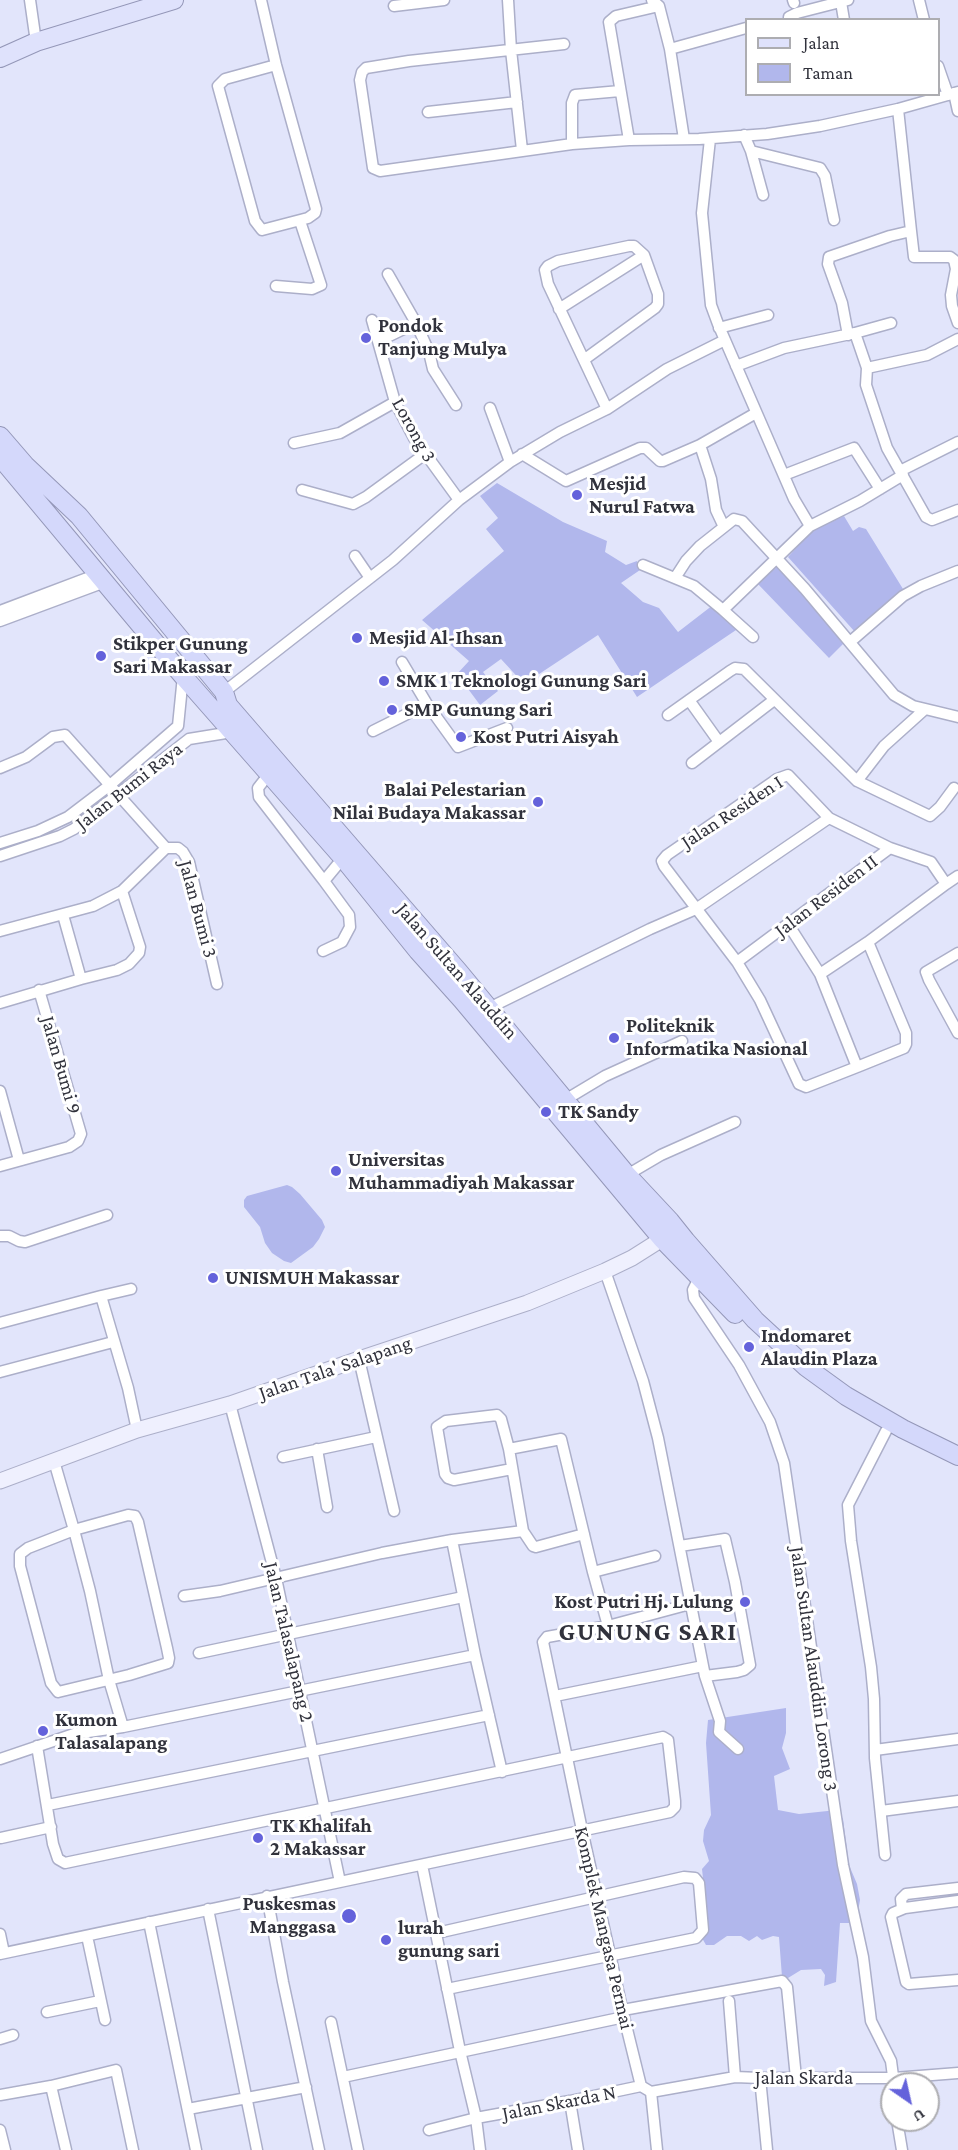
<!DOCTYPE html>
<style>
body{margin:0}
#map{position:relative;width:958px;height:2150px;overflow:hidden;background:#e2e5fb;font-family:"Crimson Pro",serif}
canvas{display:block}
.legend{position:absolute;left:745px;top:18px;width:195px;height:78px;box-sizing:border-box;background:#fff;border:2px solid #adadb1;margin:0;padding:8px 10px;list-style:none;font-size:18px;color:#31323c}
.legend li{display:flex;align-items:center;gap:12px;height:30px}
.legend b{width:30px;border:2px solid #adadb1}
.north{position:absolute;left:880px;top:2072px;width:60px;height:60px;box-sizing:border-box;background:#fff;border:2px solid #adadb1;border-radius:50%;rotate:146deg;font-size:16px;font-weight:700;line-height:24px;text-align:center;color:#31323c}
.north::after{content:'';display:block;margin:auto;width:21px;height:27px;background:#6462db;clip-path:polygon(50% 0,100% 100%,50% 72%,0 100%)}
</style>
<div id="map">
<canvas width="958" height="2150"></canvas>
<ul class="legend">
<li><b style="height:8px;background:#dfe2fc"></b>Jalan</li>
<li><b style="height:16px;background:#b1b7ec"></b>Taman</li>
</ul>
<div class="north">U</div>
</div>
<script>
const ctx = document.querySelector('canvas').getContext('2d');
ctx.lineJoin = 'round';
function paint(path, color) { ctx.fillStyle = color; ctx.fill(path, 'evenodd'); }
const poly = rows => new Path2D(rows.map(r => 'M' + r).join(''));
function strokePath(path, color, width, dash) { ctx.strokeStyle = color; ctx.lineWidth = width; ctx.lineCap = dash ? 'butt' : 'round'; ctx.setLineDash(dash || []); ctx.stroke(path); }
function drawText(font, color, halo, rows, align = 'center') {
  ctx.font = font + ' "Crimson Pro",serif'; ctx.lineWidth = 6; ctx.setLineDash([]); ctx.textBaseline = 'middle'; ctx.strokeStyle = halo; ctx.fillStyle = color; for (const [text, x, y, turn = 0] of rows) {
    ctx.save(); ctx.translate(x, y); ctx.rotate((+turn || 0) * Math.PI / 180); ctx.textAlign = isNaN(turn) ? turn : align; if (halo) ctx.strokeText(text, 0, 0); ctx.fillText(text, 0, 0); ctx.restore();
  }
}
paint(poly([
 [497,483,563,522,607,541,605,552,626,565,637,561,640,570,621,583,643,602,659,608,678,632,713,605,739,628,637,697,598,635,524,684,501,659,483,672,498,691,480,705,457,674,469,661,422,620,504,551,486,529,498,518,480,496],
 [844,516,853,531,859,527,866,529,903,589,855,632,788,557,811,531],
 [782,563,851,636,829,658,757,583],
 [287,1185,292,1187,300,1194,322,1220,325,1227,319,1239,313,1247,291,1263,284,1261,272,1253,265,1243,260,1227,244,1207,244,1200,247,1196],
 [786,1708,786,1733,782,1748,790,1769,774,1776,778,1810,799,1814,837,1810,843,1819,849,1865,857,1884,860,1900,856,1923,840,1923,836,1982,824,1986,825,1975,821,1969,801,1970,788,1978,782,1977,779,1937,773,1936,762,1940,757,1936,749,1941,741,1936,727,1936,714,1945,706,1945,702,1938,706,1927,707,1915,702,1869,709,1861,703,1841,704,1830,711,1815,706,1743,708,1720]
]), '#b1b7ec');
const minor = poly([
 [30,0,36,42],
 [261,0,276,65,316,209,315,213,308,218,262,230,255,221,218,86,225,79,276,65],
 [508,0,511,50,522,150],
 [652,0,659,6,670,49,684,139],
 [793,0,794,3],
 [919,0,924,20],
 [841,2,844,20],
 [394,6,444,0],
 [789,20,789,17,797,13,848,0],
 [564,44,409,61,366,68,362,72,360,80,373,168,380,171,572,144,629,140,699,139,767,134,820,126,898,109,958,92],
 [670,49,746,28],
 [938,66,948,95],
 [954,93,958,111],
 [428,112,517,102],
 [744,135,751,151,763,195],
 [710,139,702,213,711,305,718,324,794,499,810,526],
 [629,140,609,22,616,16,659,6],
 [572,144,572,103,575,95,620,91],
 [751,151,820,168,825,176,834,220],
 [911,231,914,257,950,257,954,260,956,269,951,295,952,306,958,323],
 [388,274,416,323],
 [276,286,312,289,321,285,300,221],
 [559,309,644,255],
 [372,320,395,402,414,438,459,500],
 [719,328,768,315],
 [855,333,891,323],
 [848,335,842,303,828,264,829,257,890,236,911,231,898,109],
 [379,341,416,323,429,352,433,369,456,405],
 [585,359,655,308,658,304,658,294,644,255,634,246,629,246,558,261,548,266,545,270,548,284,607,409],
 [736,366,784,348,855,333,867,368,866,385,887,448,926,517,932,520,958,510],
 [867,368,927,355,958,339],
 [490,408,510,462],
 [756,413,700,445,711,479,716,510,724,527,734,519,742,521,805,589,894,695,913,706,958,717],
 [294,443,340,433,395,402],
 [522,454,566,481,640,448,646,448,660,461,663,461,700,445],
 [900,471,958,442],
 [784,475,854,448,880,489],
 [302,490,353,504,366,497,425,454],
 [355,556,370,578],
 [643,565,694,586,723,610,810,526,860,501,903,475],
 [675,578,686,561,700,546,724,527],
 [723,610,753,637],
 [0,611,98,574],
 [0,621,105,582],
 [850,642,903,596,921,586,958,571],
 [402,662,427,704,458,747,507,728],
 [224,692,393,560,459,500,510,462,560,432,607,409,667,369,725,340],
 [689,700,719,742],
 [668,715,730,671,735,668,744,669,857,781,930,816,940,807,954,788],
 [373,731,427,704],
 [692,763,774,700],
 [0,768,26,757,53,737,65,735,166,848],
 [269,774,258,788,259,797,324,881],
 [857,781,884,746,924,710],
 [0,843,38,831,68,817,110,785,178,726,183,676],
 [0,856,60,836,74,829,189,739,232,732],
 [946,884,958,876],
 [788,924,820,974,857,1067,904,1048,906,1044,906,1033,868,942,820,974],
 [0,931,93,906,122,891,166,848,178,848,183,852,189,862,217,984],
 [323,951,342,942,350,927,349,915,324,881,343,858],
 [958,953,926,972,929,980,958,1033],
 [737,962,890,848],
 [81,979,117,970,129,964,139,953,140,947,122,891],
 [0,1003,81,979,63,915],
 [489,1008,650,929,696,909,829,818],
 [857,1067,806,1087,799,1084,760,1000,737,962,664,866,662,861,667,855,777,779,788,775,829,818,890,848,931,862,946,884,868,942],
 [0,1091,19,1160],
 [565,1100,605,1076,682,1041],
 [0,1166,69,1147,78,1141,81,1134,39,990],
 [627,1175,661,1155,735,1122],
 [0,1236,9,1236,19,1241,25,1242,107,1215],
 [605,1271,643,1381,658,1438,705,1676,720,1721,719,1732,738,1749],
 [699,1278,693,1290,694,1298,739,1365,770,1422,784,1463,843,1865,863,1957,871,2021,891,2061,894,2084],
 [101,1296,131,1289],
 [0,1323,101,1296,128,1388,137,1430],
 [359,1359,394,1511],
 [0,1372,113,1342],
 [230,1404,276,1578,340,1882],
 [317,1449,327,1507],
 [509,1449,561,1439,593,1572,608,1626],
 [283,1457,376,1437],
 [512,1469,454,1480,448,1478,445,1474,437,1427,446,1421,497,1415,501,1419,509,1449,523,1531,533,1546,536,1547,584,1534],
 [128,1515,135,1516,138,1522,167,1648,169,1658,168,1663,129,1675,58,1692,51,1683,20,1566,20,1554,28,1548,74,1530,128,1515],
 [452,1540,475,1655],
 [680,1546,725,1539,735,1582,750,1665,744,1670,737,1672,705,1676],
 [593,1572,655,1556],
 [184,1596,220,1591,382,1553,452,1540,523,1531],
 [199,1653,463,1597],
 [555,1696,703,1666],
 [123,1727,475,1655,502,1772],
 [875,1750,958,1739],
 [0,1759,74,1734,123,1727,109,1680,90,1591,74,1530,54,1461],
 [48,1805,489,1715],
 [881,1811,958,1801],
 [1,1838,51,1827],
 [885,1855,875,1758,874,1699,871,1667,851,1541,848,1505,886,1431],
 [422,1865,460,2051,476,2118,480,2150],
 [267,1896,283,1982,319,2150],
 [958,1901,905,1908,893,1913,891,1917,906,1982,909,1984,958,1980],
 [208,1909,257,2150],
 [902,1909,901,1899,906,1894,958,1888],
 [149,1922,196,2150],
 [437,1933,684,1877,695,1878,699,1883,703,1930,696,1938,447,1989],
 [0,1934,4,1953],
 [87,1936,105,2020],
 [0,1954,670,1812,675,1807,675,1801,668,1740,663,1737,65,1863,58,1859,53,1844,37,1746],
 [729,2001,735,2077],
 [623,2010,782,1981,787,1987,796,2078],
 [47,2012,100,2001],
 [331,2022,358,2150],
 [0,2039,13,2035],
 [343,2077,624,2017],
 [760,2078,767,2150],
 [51,2086,66,2150],
 [651,2092,641,2086,624,2017,582,1830,543,1642,547,1637,608,1626,690,1604],
 [651,2092,735,2077,760,2078,894,2078,958,2073],
 [651,2092,657,2150],
 [0,2095,51,2086,116,2070,133,2150],
 [570,2101,578,2150],
 [188,2109,306,2087],
 [897,2120,902,2150],
 [0,2130,5,2150],
 [429,2130,476,2118,570,2101,641,2086]
]);
const secondary = poly([
 [0,1481,137,1430,230,1404,359,1359,527,1303,605,1271,632,1258,662,1239]
]);
const primary = poly([
 [0,58,36,42,174,0]
]);
const trunk = poly([
 [0,436,25,465,79,516,224,692,228,705,459,972,627,1175,670,1221,686,1241,755,1320,806,1367,846,1396,903,1429,958,1456],
 [0,457,183,676,343,858,418,951,462,1000,662,1239,735,1314]
]);
strokePath(minor, '#acafc9', 13);
strokePath(secondary, '#acafc9', 17);
strokePath(primary, '#9497b8', 20);
strokePath(trunk, '#9497b8', 20);
strokePath(minor, '#fff', 10);
strokePath(secondary, '#eff0fe', 15);
strokePath(primary, '#dfe2fc', 18);
strokePath(trunk, '#d4d8fb', 18);
for (const [x, y, r, color] of [
 [366,338,6,"#6462db"],
 [577,495,6,"#6462db"],
 [357,638,6,"#6462db"],
 [101,656,6,"#6462db"],
 [384,681,6,"#6462db"],
 [392,710,6,"#6462db"],
 [461,737,6,"#6462db"],
 [538,802,6,"#6462db"],
 [614,1038,6,"#6462db"],
 [546,1112,6,"#6462db"],
 [336,1171,6,"#6462db"],
 [213,1278,6,"#6462db"],
 [749,1347,6,"#6462db"],
 [745,1602,6,"#6462db"],
 [43,1731,6,"#6462db"],
 [258,1838,6,"#6462db"],
 [349,1916,8,"#6462db"],
 [386,1940,6,"#6462db"]
]) { const dot = new Path2D(); dot.arc(x, y, r, 0, 2 * Math.PI); ctx.fillStyle = color; ctx.fill(dot); strokePath(dot, '#fff', 2); }
drawText('bold 20px', '#31323c', '#fff', [
 ["Pondok",378,326],
 ["Tanjung Mulya",378,349],
 ["Mesjid",589,484],
 ["Nurul Fatwa",589,507],
 ["Mesjid Al-Ihsan",369,638],
 ["Stikper Gunung",113,644],
 ["Sari Makassar",113,667],
 ["SMK 1 Teknologi Gunung Sari",396,681],
 ["SMP Gunung Sari",404,710],
 ["Kost Putri Aisyah",473,737],
 ["Balai Pelestarian",526,790,"right"],
 ["Nilai Budaya Makassar",526,813,"right"],
 ["Politeknik",626,1026],
 ["Informatika Nasional",626,1049],
 ["TK Sandy",558,1112],
 ["Universitas",348,1160],
 ["Muhammadiyah Makassar",348,1183],
 ["UNISMUH Makassar",225,1278],
 ["Indomaret",761,1336],
 ["Alaudin Plaza",761,1359],
 ["Kost Putri Hj. Lulung",733,1602,"right"],
 ["Kumon",55,1720],
 ["Talasalapang",55,1743],
 ["TK Khalifah",270,1826],
 ["2 Makassar",270,1849],
 ["Puskesmas",336,1904,"right"],
 ["Manggasa",336,1927,"right"],
 ["lurah",398,1928],
 ["gunung sari",398,1951]
], 'left');
drawText('20px', '#31323c', '#fff', [
 ["Lorong 3",414,430,61],
 ["Jalan Bumi Raya",129,786,-38],
 ["Jalan Residen I",732,812,-33],
 ["Jalan Residen II",826,896,-37],
 ["Jalan Bumi 3",198,909,75],
 ["Jalan Sultan Alauddin",457,971,49],
 ["Jalan Bumi 9",61,1065,74],
 ["Jalan Tala' Salapang",335,1368,-19],
 ["Jalan Talasalapang 2",289,1642,77],
 ["Jalan Sultan Alauddin Lorong 3",814,1669,82],
 ["Komplek Mangasa Permai",604,1928,77],
 ["Jalan Skarda",804,2078],
 ["Jalan Skarda N",559,2103,-11]
]);
ctx.letterSpacing = '1.5px';
drawText('bold 26px', '#31323c', '#fff', [
 ["GUNUNG SARI",648,1632]
]);
ctx.letterSpacing = '0px';
</script>
